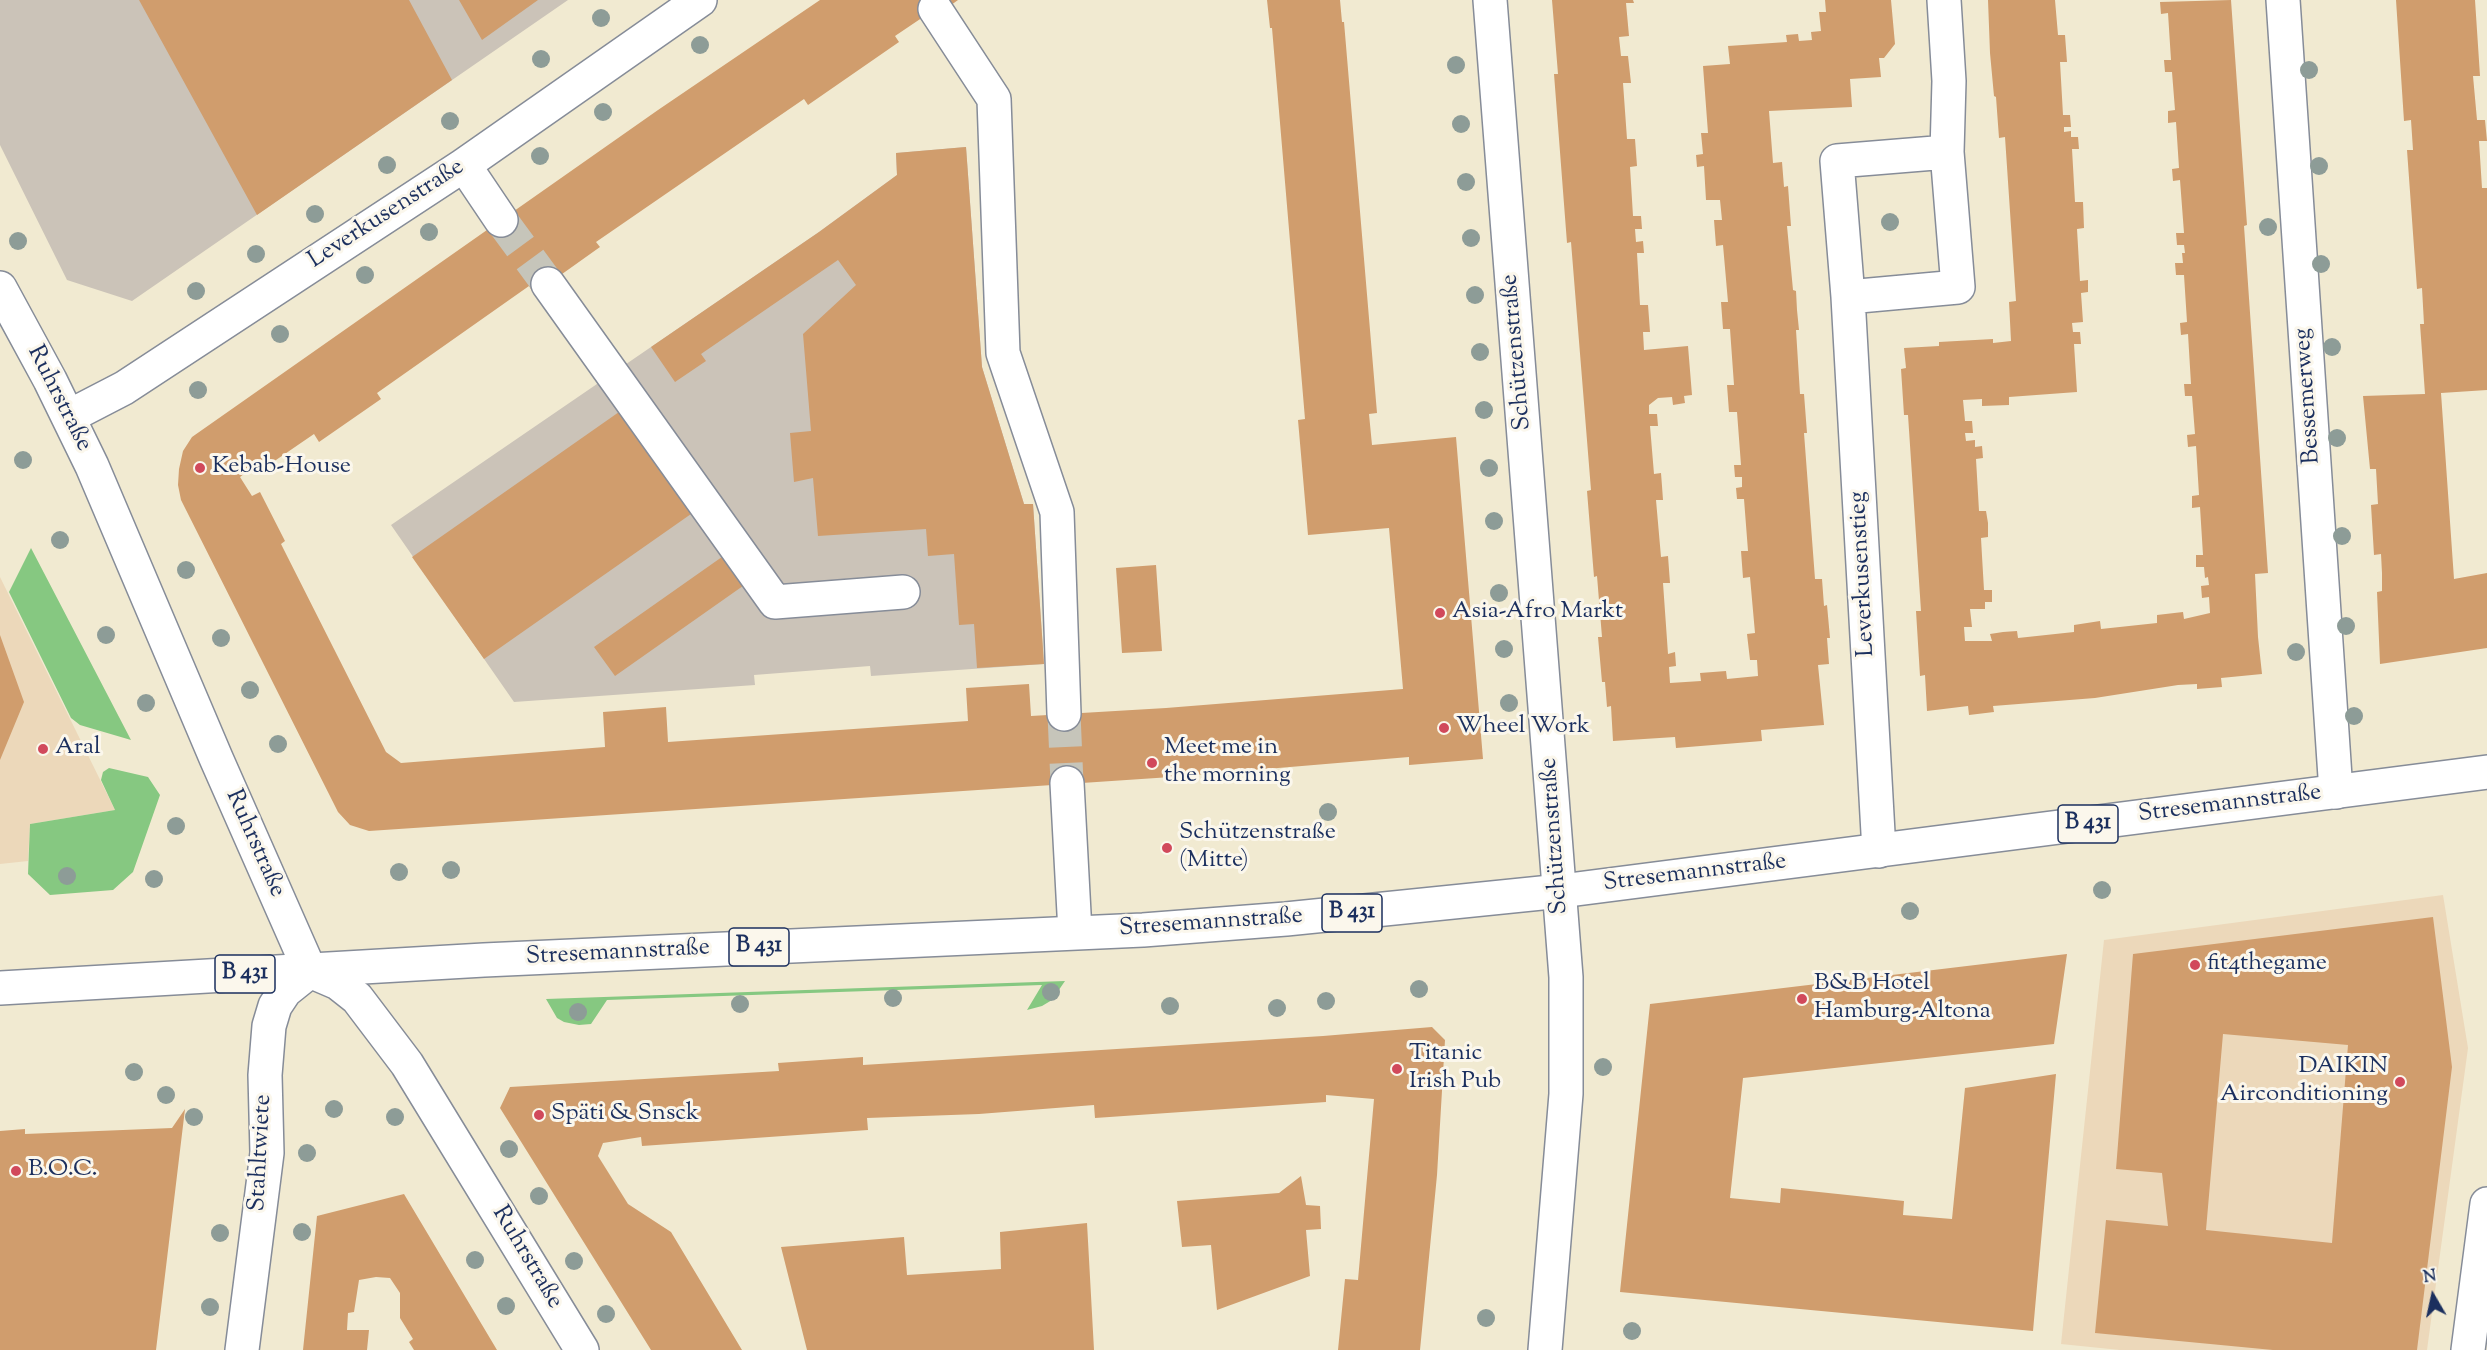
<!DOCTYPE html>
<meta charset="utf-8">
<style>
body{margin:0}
#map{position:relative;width:2487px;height:1350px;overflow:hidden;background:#f1ead1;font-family:"Sorts Mill Goudy",serif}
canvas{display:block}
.north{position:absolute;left:2403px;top:1266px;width:60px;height:60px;-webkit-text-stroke:4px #fbf7ec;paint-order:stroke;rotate:351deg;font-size:16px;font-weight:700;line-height:24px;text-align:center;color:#1b2f5e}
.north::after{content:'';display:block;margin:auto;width:21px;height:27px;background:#1b2f5e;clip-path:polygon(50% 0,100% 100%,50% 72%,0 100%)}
</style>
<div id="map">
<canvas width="2487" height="1350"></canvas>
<div class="north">N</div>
</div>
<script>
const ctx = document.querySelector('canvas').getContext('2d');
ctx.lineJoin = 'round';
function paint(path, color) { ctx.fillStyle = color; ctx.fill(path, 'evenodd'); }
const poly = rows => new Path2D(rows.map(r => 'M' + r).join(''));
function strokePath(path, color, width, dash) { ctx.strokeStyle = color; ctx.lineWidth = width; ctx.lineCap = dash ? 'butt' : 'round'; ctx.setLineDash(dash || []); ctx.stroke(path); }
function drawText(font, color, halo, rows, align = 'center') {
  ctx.font = font + ' "Sorts Mill Goudy",serif'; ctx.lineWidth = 6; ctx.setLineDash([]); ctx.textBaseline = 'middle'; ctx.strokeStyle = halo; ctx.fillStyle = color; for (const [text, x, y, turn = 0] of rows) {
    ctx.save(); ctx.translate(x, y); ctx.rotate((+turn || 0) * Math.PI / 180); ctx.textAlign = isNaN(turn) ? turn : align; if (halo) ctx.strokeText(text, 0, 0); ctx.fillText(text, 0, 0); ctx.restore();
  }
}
paint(poly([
 [0,577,115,810,30,824,28,861,0,864],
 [2443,895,2468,1048,2427,1350,2120,1350,2061,1344,2104,940]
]), '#ecd8ba');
paint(poly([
 [0,0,568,0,132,301,67,280,0,145],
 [966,147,982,367,1024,504,1033,504,1044,664,871,676,870,666,754,675,755,685,514,702,391,525,819,232,897,175,896,153]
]), '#cbc3b8');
paint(poly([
 [31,548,131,740,80,725,71,718,9,592],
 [109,768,148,777,160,795,133,872,113,890,50,895,28,874,30,824,115,810,101,780,103,772],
 [1065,981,1052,1000,1042,1006,1027,1010,1042,985,607,1000,591,1024,579,1025,564,1022,557,1018,546,999]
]), '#86c881');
paint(poly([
 [139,0,409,0,452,80,257,215],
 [459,0,538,0,482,40],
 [820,0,958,0,947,8,935,9,895,36,899,42,808,105,804,99,734,147,596,242,600,247,534,294,529,286,377,393,381,399,319,442,314,434,257,473,253,467,240,477,252,496,260,492,285,541,281,544,386,752,401,763,605,747,603,712,666,707,668,742,968,721,966,688,1029,684,1031,716,1166,708,1403,689,1389,528,1308,535,1298,420,1305,419,1272,28,1270,28,1267,0,1340,0,1342,22,1344,22,1377,413,1369,414,1372,445,1456,437,1483,759,1409,765,1409,757,1171,777,369,831,350,825,338,812,181,500,178,485,179,469,183,451,192,437,658,110],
 [1552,0,1633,0,1634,3,1626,3,1629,36,1619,37,1621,56,1628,56,1631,83,1623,83,1627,139,1635,139,1637,166,1630,167,1633,216,1641,216,1642,229,1635,229,1636,242,1643,241,1644,253,1637,253,1640,305,1648,305,1649,318,1650,332,1643,332,1644,350,1688,346,1692,395,1684,396,1685,403,1673,405,1672,397,1658,398,1649,405,1649,414,1657,414,1658,426,1650,426,1654,474,1661,473,1662,486,1663,500,1656,500,1661,557,1668,556,1670,583,1663,583,1668,654,1675,652,1676,666,1669,667,1670,683,1701,681,1700,673,1726,671,1727,679,1758,676,1757,660,1750,660,1747,634,1755,633,1750,577,1743,578,1741,551,1748,551,1744,499,1737,499,1736,488,1742,487,1742,477,1735,477,1734,465,1741,465,1737,412,1729,412,1727,385,1734,385,1730,329,1723,329,1721,302,1728,302,1723,245,1716,246,1714,220,1722,220,1720,200,1706,200,1704,166,1697,167,1696,155,1703,154,1701,133,1708,133,1703,66,1730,64,1728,46,1787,42,1786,35,1798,34,1799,41,1812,40,1811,32,1821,31,1819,12,1826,12,1825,0,1891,0,1895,44,1884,58,1879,58,1881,77,1850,79,1852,107,1769,111,1773,163,1782,162,1784,187,1788,186,1791,226,1787,226,1793,290,1796,291,1797,310,1799,330,1796,330,1800,394,1804,394,1807,433,1804,433,1815,579,1822,579,1824,606,1827,605,1830,638,1827,638,1829,664,1818,665,1824,725,1761,730,1762,741,1676,748,1675,737,1613,741,1611,706,1607,707,1605,682,1602,682,1598,637,1602,637,1597,576,1594,577,1587,491,1591,490,1571,242,1567,243,1554,74,1558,74],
 [1988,0,2055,0,2058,35,2065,35,2067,62,2060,62,2063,115,2070,115,2071,127,2064,127,2064,132,2071,131,2071,137,2078,137,2079,149,2072,149,2075,202,2083,202,2084,228,2077,229,2080,281,2088,280,2088,292,2081,293,2083,322,2072,323,2073,332,2080,332,2081,344,2074,344,2077,392,2009,397,2009,405,1982,406,1982,399,1963,400,1965,421,1972,421,1973,433,1965,433,1966,441,1975,440,1975,447,1982,446,1983,458,1976,459,1979,511,1986,511,1988,523,1988,537,1981,538,1982,556,1984,590,1992,590,1992,602,1985,602,1985,609,1970,609,1972,627,1964,627,1965,641,1992,641,1990,634,2003,632,2017,631,2018,638,2074,632,2074,625,2100,621,2101,629,2157,623,2157,615,2183,612,2184,619,2210,613,2209,597,2202,598,2201,586,2209,585,2208,577,2205,578,2204,567,2196,567,2196,555,2203,555,2200,507,2192,508,2192,496,2199,495,2196,446,2188,447,2187,435,2195,434,2192,396,2185,396,2184,384,2191,384,2188,334,2181,335,2180,323,2187,322,2184,275,2176,275,2175,263,2183,263,2182,253,2185,253,2184,245,2177,245,2176,233,2184,233,2180,180,2173,181,2172,169,2179,168,2176,122,2168,123,2168,111,2175,110,2172,72,2165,72,2164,60,2171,60,2168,13,2161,14,2160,2,2231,0,2247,225,2244,226,2268,573,2255,574,2258,637,2262,674,2221,678,2222,687,2197,689,2197,684,2178,685,2095,698,1993,706,1994,712,1969,715,1968,706,1927,711,1925,675,1920,676,1916,611,1921,611,1908,415,1904,415,1901,369,1906,368,1904,348,1939,346,1939,342,1993,339,1993,343,2011,341,2009,302,2016,301,2005,137,1999,138,1996,97,1994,96,1990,53],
 [2396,0,2475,0,2480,76,2473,76,2477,120,2485,120,2487,141,2479,141,2482,188,2487,188,2487,390,2441,393,2454,579,2487,573,2487,648,2380,664,2377,592,2382,591,2382,573,2381,554,2374,555,2371,505,2378,504,2376,469,2370,469,2363,396,2425,394,2420,324,2424,324,2422,288,2417,289,2407,150,2413,150,2411,120,2404,121],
 [966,147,982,367,1024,504,1033,504,1044,664,977,668,974,624,959,625,954,554,928,556,926,529,818,536,813,478,794,482,790,433,811,431,803,334,856,285,838,260,701,354,706,361,675,382,651,347,819,232,897,175,896,153],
 [619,412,691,514,484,659,412,557],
 [729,552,750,581,615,676,594,647],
 [1156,565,1162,651,1122,653,1116,568],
 [0,635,24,702,0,760],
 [2433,917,2452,1067,2417,1350,2273,1350,2095,1333,2106,1220,2168,1226,2162,1173,2116,1169,2133,954],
 [2223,1034,2348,1045,2332,1243,2206,1230],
 [2067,954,2054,1044,1743,1078,1730,1198,1780,1203,1781,1188,1904,1201,1903,1215,1952,1219,1965,1088,2056,1074,2033,1331,1620,1292,1650,1004],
 [1432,1027,1445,1040,1437,1175,1420,1350,1338,1350,1345,1279,1358,1280,1374,1099,1326,1095,1326,1102,1095,1118,1094,1105,979,1114,867,1118,868,1130,642,1146,641,1137,603,1143,598,1156,628,1204,671,1232,742,1350,651,1350,500,1108,510,1087,779,1071,778,1063,863,1057,863,1065,1323,1036],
 [185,1109,156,1350,0,1350,0,1131,25,1129,25,1134,172,1128],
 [1301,1176,1306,1205,1320,1206,1321,1229,1306,1230,1310,1276,1217,1310,1211,1245,1182,1247,1177,1201,1279,1193],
 [404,1194,497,1350,414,1350,409,1342,413,1339,400,1318,400,1293,390,1278,376,1277,359,1280,354,1312,348,1313,347,1330,369,1330,367,1350,303,1350,317,1216],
 [1087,1223,1094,1350,807,1350,781,1247,904,1237,907,1275,1001,1269,1000,1232]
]), '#d09d6d');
strokePath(poly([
 [501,220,548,284],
 [1064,714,1067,783]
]), '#c6c5ba', 33, [33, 16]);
const minor = poly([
 [1490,0,1566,977,1566,1094,1545,1350],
 [2283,0,2336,792],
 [935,9,994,99,1003,353,1057,512,1064,714],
 [464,165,501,220],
 [548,284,775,602,903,592],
 [0,288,50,380,92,466,216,758,310,971,338,983,357,998,407,1064,582,1350],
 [1848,297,1958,287,1947,152,1949,81,1944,0],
 [68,417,124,388,464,165,700,0],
 [1067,783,1075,932],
 [1879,851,1848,297,1837,161,1947,152],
 [242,1350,267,1153,265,1075,269,1026,275,1006,285,991,310,971],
 [2468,1350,2487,1204]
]);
const major = poly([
 [0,988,484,960,1143,930,1286,919,1561,891,2487,772]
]);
strokePath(minor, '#868c98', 36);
strokePath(major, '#868c98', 36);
strokePath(minor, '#fff', 33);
strokePath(major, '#fff', 33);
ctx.fillStyle = '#8d9c97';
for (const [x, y] of [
 [601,18],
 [700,45],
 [541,59],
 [1456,65],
 [2309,70],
 [603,112],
 [450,121],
 [1461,124],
 [540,156],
 [387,165],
 [2319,166],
 [1466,182],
 [315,214],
 [1890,222],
 [2268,227],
 [429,232],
 [1471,238],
 [18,241],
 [256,254],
 [2321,264],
 [365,275],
 [196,291],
 [1475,295],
 [280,334],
 [2332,347],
 [1480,352],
 [198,390],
 [1484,410],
 [2337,438],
 [23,460],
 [1489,468],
 [1494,521],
 [2342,536],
 [60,540],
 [186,570],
 [1499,593],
 [2346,626],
 [106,635],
 [221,638],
 [1504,649],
 [2296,652],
 [250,690],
 [146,703],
 [1509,703],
 [2354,716],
 [278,744],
 [1328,812],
 [176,826],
 [451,870],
 [399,872],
 [67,876],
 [154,879],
 [2102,890],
 [1910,911],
 [1419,989],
 [1051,992],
 [893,998],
 [1326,1001],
 [740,1004],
 [1170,1006],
 [1277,1008],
 [578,1012],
 [1603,1067],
 [134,1072],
 [166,1095],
 [334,1109],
 [194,1117],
 [395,1117],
 [509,1149],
 [307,1153],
 [539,1196],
 [302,1232],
 [220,1233],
 [475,1260],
 [574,1261],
 [506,1306],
 [210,1307],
 [606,1314],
 [1486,1318],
 [1632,1331]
]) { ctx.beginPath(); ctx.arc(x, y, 9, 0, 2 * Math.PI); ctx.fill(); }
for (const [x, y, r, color] of [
 [200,468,6,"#d1495b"],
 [1440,613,6,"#d1495b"],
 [1444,728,6,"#d1495b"],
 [43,749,6,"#d1495b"],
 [1152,763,6,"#d1495b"],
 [1167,848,6,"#d1495b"],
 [2195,965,6,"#d1495b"],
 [1802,999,6,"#d1495b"],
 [1397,1069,6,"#d1495b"],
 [2400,1082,6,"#d1495b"],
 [539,1115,6,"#d1495b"],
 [16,1171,6,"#d1495b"]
]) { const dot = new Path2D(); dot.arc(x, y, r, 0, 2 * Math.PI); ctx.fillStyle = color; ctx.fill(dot); strokePath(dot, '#fbf7ec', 2); }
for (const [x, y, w] of [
 [2088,824,60],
 [1352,913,60],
 [759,947,60],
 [245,974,60]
]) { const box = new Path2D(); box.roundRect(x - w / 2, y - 19, w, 38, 4.5); ctx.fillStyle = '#fbf7ec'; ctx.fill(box); strokePath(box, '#1b2f5e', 1.5); }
drawText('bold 22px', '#1b2f5e', null, [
 ["B 431",2088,824],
 ["B 431",1352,913],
 ["B 431",759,947],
 ["B 431",245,974]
]);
drawText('24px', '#1b2f5e', '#fbf7ec', [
 ["Leverkusenstraße",387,215,-33],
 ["Schützenstraße",1518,352,-95],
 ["Bessemerweg",2309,396,-94],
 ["Ruhrstraße",58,399,63],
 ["Leverkusenstieg",1864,574,-93],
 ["Stresemannstraße",2230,805,-7],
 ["Schützenstraße",1556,836,-94],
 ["Ruhrstraße",254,844,66],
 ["Stresemannstraße",1695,874,-7],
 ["Stresemannstraße",1211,924,-4],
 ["Stresemannstraße",618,954,-3],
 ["Stahltwiete",262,1153,-87],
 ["Ruhrstraße",526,1258,59]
]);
drawText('24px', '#1b2f5e', '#fbf7ec', [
 ["Kebab-House",212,468],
 ["Asia-Afro Markt",1452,613],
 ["Wheel Work",1456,728],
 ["Aral",55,749],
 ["Meet me in",1164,749],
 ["the morning",1164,777],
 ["Schützenstraße",1179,834],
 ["(Mitte)",1179,862],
 ["fit4thegame",2207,965],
 ["B&B Hotel",1814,985],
 ["Hamburg-Altona",1814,1013],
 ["Titanic",1409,1055],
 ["Irish Pub",1409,1083],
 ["DAIKIN",2388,1068,"right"],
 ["Airconditioning",2388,1096,"right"],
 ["Späti & Snsck",551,1115],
 ["B.O.C.",28,1171]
], 'left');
</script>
